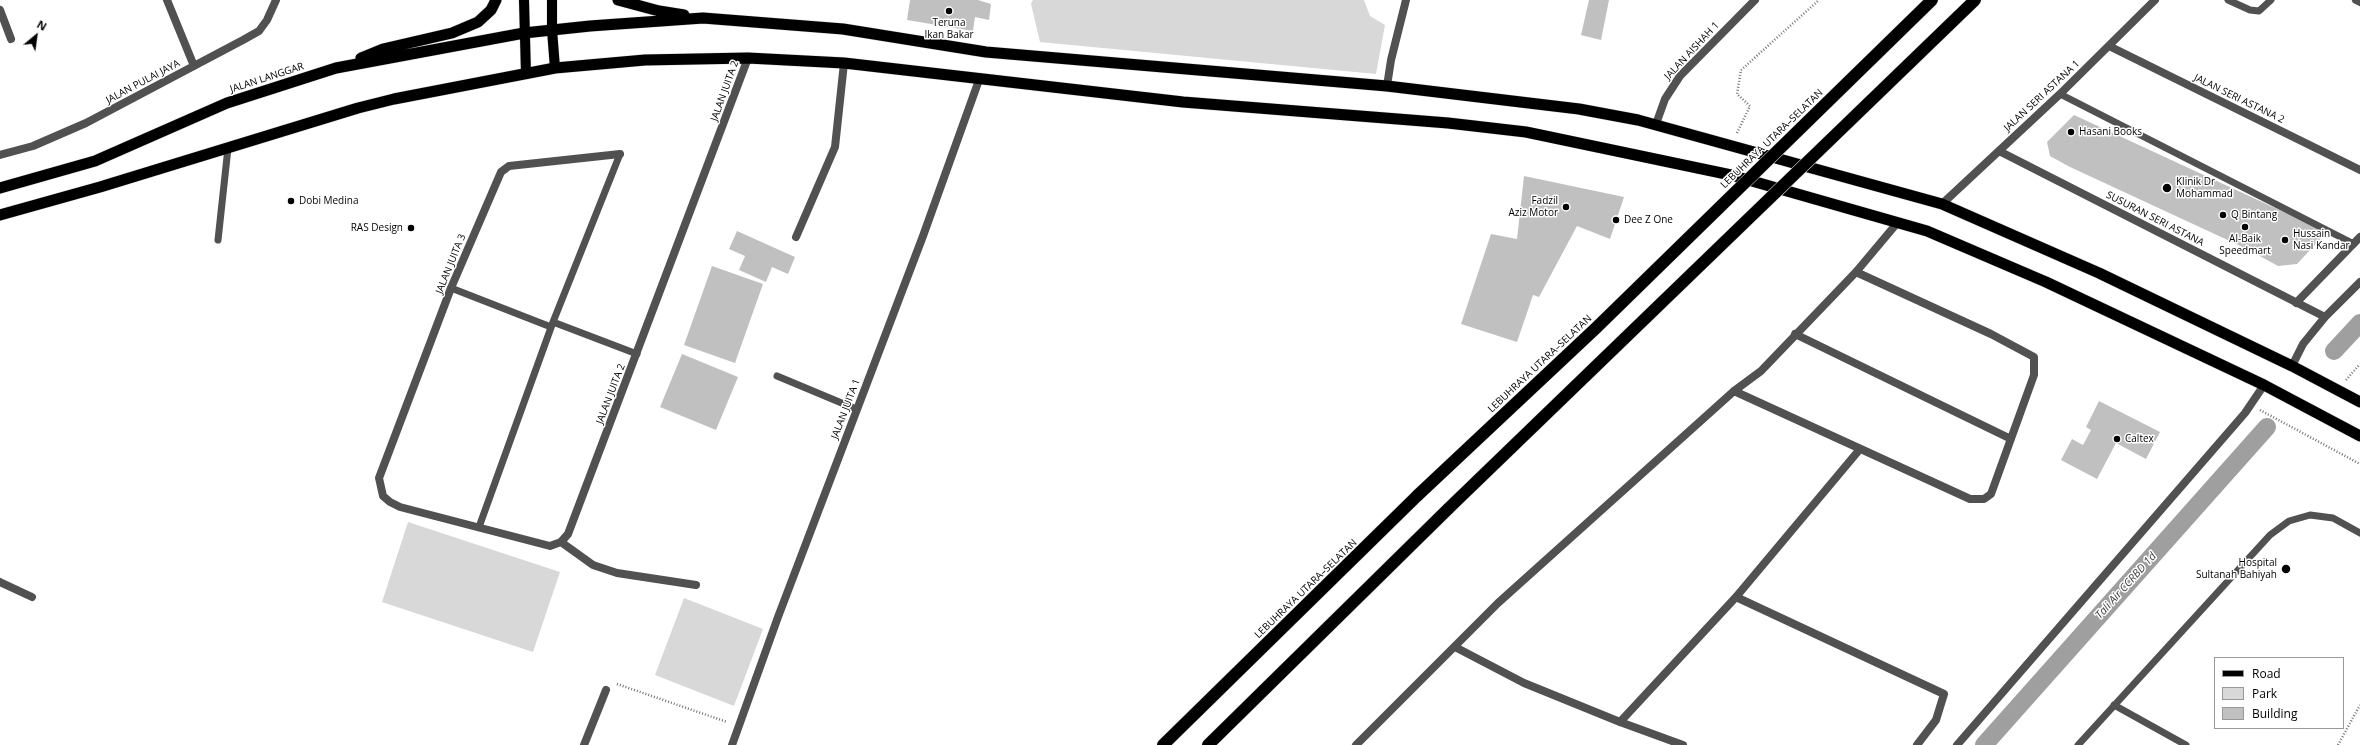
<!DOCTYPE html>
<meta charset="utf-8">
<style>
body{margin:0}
#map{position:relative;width:2360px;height:745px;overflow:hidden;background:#fff;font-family:"Open Sans",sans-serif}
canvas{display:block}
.legend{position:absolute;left:2214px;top:657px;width:130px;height:72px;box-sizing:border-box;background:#fff;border:1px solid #999;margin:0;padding:5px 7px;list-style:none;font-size:12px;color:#000}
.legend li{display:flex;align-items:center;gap:8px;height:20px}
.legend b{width:20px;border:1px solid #999}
.north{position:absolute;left:16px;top:16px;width:40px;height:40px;-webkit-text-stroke:3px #fff;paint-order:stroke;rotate:29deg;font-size:11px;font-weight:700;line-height:16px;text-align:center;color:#000}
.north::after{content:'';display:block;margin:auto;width:14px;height:18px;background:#000;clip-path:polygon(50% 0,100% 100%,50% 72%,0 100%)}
</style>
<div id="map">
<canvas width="2360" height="745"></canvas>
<ul class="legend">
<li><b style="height:5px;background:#000"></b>Road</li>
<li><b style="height:11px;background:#d8d8d8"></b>Park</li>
<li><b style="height:11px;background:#c0c0c0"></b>Building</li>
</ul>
<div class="north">N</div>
</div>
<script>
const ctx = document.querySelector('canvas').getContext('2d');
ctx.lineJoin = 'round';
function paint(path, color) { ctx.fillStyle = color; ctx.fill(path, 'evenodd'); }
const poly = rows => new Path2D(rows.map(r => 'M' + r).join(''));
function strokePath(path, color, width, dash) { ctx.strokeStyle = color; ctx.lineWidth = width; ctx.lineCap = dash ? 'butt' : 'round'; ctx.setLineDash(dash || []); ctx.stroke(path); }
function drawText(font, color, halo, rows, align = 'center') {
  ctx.font = font + ' "Open Sans",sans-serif'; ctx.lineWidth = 3; ctx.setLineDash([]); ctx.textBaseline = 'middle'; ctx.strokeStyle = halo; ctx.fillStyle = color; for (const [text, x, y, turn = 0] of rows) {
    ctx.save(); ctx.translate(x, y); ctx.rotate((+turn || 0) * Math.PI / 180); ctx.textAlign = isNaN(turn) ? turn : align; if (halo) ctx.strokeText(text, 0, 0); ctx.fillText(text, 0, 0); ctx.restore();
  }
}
paint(poly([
 [1033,0,1364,0,1370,16,1385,25,1376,74,1040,42,1031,4],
 [408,522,560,572,533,652,382,602],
 [684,598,763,629,734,706,655,675]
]), '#d8d8d8');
strokePath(poly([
 [2334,351,2360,323],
 [1984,745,2267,427]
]), '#9f9f9f', 18);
paint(poly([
 [910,0,978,0,991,4,989,20,975,17,973,31,907,20],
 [1589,0,1609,0,1601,40,1581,35],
 [2074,115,2327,232,2297,264,2278,266,2247,249,2070,167,2050,156,2047,142],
 [1524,176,1624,197,1610,239,1577,226,1539,297,1533,295,1517,342,1461,324,1491,234,1517,239],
 [737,231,795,257,788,274,772,267,766,282,739,270,745,256,729,249],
 [712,266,763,284,735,363,684,345],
 [682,354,738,377,716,430,660,407],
 [2099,401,2160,432,2146,459,2116,443,2097,479,2061,460,2072,439,2083,445,2091,430,2086,427]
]), '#c0c0c0');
const primary = poly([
 [524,0,526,74],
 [552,0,552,30,555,68]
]);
const trunk = poly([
 [618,0,659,11,684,15],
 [361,58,383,49,452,33,478,22,491,10,496,0],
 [0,188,95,161,227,103,336,68,524,33,590,26,703,18,843,29,986,52,1387,86,1579,109,1638,120,1942,204,2099,273,2292,366,2360,402],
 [0,215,100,187,358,108,394,99,555,68,645,60,748,58,844,63,1183,102,1448,123,1526,132,1731,175,1927,231,2046,282,2264,385,2360,436]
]);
const motorway = poly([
 [1163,745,1418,495],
 [1208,745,1449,508]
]);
strokePath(primary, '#dbdbdb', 11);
strokePath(trunk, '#dbdbdb', 12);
strokePath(motorway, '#dbdbdb', 13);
strokePath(poly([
 [1737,133,1750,106,1737,94,1741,70,1819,0],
 [2346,380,2360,364],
 [2260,410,2360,464],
 [617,684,727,722],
 [2338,745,2360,705]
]), '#737373', 2.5, [1, 2]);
strokePath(poly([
 [2228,0,2250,10,2259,11,2271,0],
 [2060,94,2354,244],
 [218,240,228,148],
 [451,288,551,327],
 [553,322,637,354],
 [777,376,856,409],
 [479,527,553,322,620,154],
 [2114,705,2186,745],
 [2078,745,2270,535,2289,521,2310,515,2333,518,2360,533]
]), '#515151', 7);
strokePath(poly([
 [167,0,194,66],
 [2356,0,2360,2],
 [0,10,11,39],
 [2109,46,2360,170],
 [1387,86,1391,60,1406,0],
 [1656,124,1665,99,1680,76,1755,0],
 [1999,151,2325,317],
 [620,154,509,166,501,172,451,288,379,478,383,496,390,502,400,507,550,546,561,542,568,534,748,58],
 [0,155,33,146,86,123,243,40,259,31,267,20,276,0],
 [1942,204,2060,94,2155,0],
 [796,237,835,147,844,63],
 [2296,303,2360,237],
 [1795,334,2011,439],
 [2292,366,2303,344,2325,317,2360,282],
 [1734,391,1970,499,1984,499,1991,494,2034,375,2034,357,1991,334,1856,272],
 [561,542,593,565,617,573,696,585],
 [0,582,32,597],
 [1736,597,1944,694,1936,720,1917,745],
 [1455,647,1524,683,1620,722,1683,745],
 [1620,722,1736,597,1860,449],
 [584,745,606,690],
 [732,745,778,617,923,236,979,80],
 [1356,745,1498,603,1734,391,1761,371,1856,272,1898,222],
 [1957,745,2245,413,2264,385]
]), '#515151', 8);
strokePath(primary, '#000', 10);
strokePath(trunk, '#000', 11);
strokePath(motorway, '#000', 12);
const motorwayBridge = poly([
 [1418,495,1596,328,1932,0],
 [1449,508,1975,0]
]);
strokePath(motorwayBridge, '#dbdbdb', 13, []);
strokePath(motorwayBridge, '#000', 12);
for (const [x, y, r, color] of [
 [949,11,4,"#000"],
 [2071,132,4,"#000"],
 [2167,188,5,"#000"],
 [291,201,4,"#000"],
 [1566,207,4,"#000"],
 [2223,215,4,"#000"],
 [1616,220,4,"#000"],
 [2245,227,4,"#000"],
 [411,228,4,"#000"],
 [2285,240,4,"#000"],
 [2117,439,4,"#000"],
 [2286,569,5,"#000"]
]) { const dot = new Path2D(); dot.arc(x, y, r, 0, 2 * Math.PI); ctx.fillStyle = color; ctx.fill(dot); strokePath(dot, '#fff', 1.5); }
drawText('10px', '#000', '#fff', [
 ["Teruna",949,23,"center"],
 ["Ikan Bakar",949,35,"center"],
 ["Hasani Books",2079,132],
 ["Klinik Dr",2176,182],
 ["Mohammad",2176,194],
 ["Dobi Medina",299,201],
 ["Fadzil",1558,201,"right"],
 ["Aziz Motor",1558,213,"right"],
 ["Q Bintang",2231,215],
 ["Dee Z One",1624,220],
 ["RAS Design",403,228,"right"],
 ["Hussain",2293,234],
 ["Nasi Kandar",2293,246],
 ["Al-Baik",2245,239,"center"],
 ["Speedmart",2245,251,"center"],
 ["Caltex",2125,439],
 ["Hospital",2277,563,"right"],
 ["Sultanah Bahiyah",2277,575,"right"]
], 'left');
drawText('10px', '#000', '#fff', [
 ["JALAN AISHAH 1",1692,51,-47],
 ["JALAN LANGGAR",267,78,-18],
 ["JALAN PULAI JAYA",143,82,-28],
 ["JALAN JUITA 2",725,91,-70],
 ["JALAN SERI ASTANA 1",2042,96,-43],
 ["JALAN SERI ASTANA 2",2239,99,26],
 ["LEBUHRAYA UTARA–SELATAN",1772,139,-44],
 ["SUSURAN SERI ASTANA",2155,219,27],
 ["JALAN JUITA 3",451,264,-68],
 ["LEBUHRAYA UTARA–SELATAN",1540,364,-43],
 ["JALAN JUITA 2",611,394,-69],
 ["JALAN JUITA 1",846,409,-69],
 ["LEBUHRAYA UTARA–SELATAN",1306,589,-44]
]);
drawText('italic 11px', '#404040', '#fff', [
 ["Tali Air CCRBD 1d",2126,586,-48]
]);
</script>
